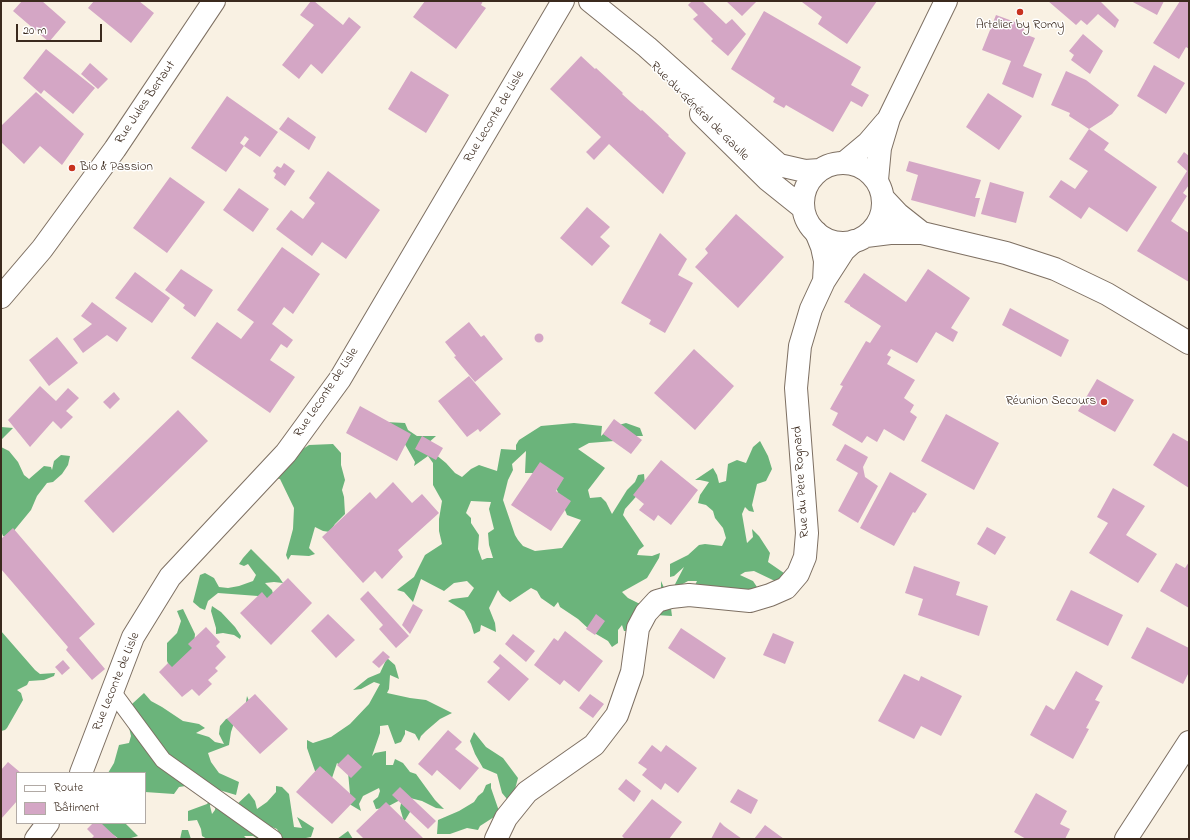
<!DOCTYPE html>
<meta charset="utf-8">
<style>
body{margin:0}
#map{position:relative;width:1190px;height:840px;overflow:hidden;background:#f9f1e3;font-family:"Indie Flower",sans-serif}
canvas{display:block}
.frame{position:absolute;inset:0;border:2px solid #3b2a1e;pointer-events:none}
.legend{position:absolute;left:16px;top:772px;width:130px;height:52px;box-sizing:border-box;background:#fff;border:1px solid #b1aaa5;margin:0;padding:5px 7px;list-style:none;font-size:12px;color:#3b2a1e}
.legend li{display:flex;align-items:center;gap:8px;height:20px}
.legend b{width:20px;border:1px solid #b1aaa5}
.scale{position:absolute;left:16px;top:24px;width:86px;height:18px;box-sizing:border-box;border:2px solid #3b2a1e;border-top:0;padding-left:5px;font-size:12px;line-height:14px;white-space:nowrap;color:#3b2a1e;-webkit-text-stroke:3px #fff;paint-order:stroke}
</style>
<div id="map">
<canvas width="1190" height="840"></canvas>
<div class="frame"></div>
<ul class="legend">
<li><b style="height:5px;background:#fff"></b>Route</li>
<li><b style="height:11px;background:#d4a6c5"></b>Bâtiment</li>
</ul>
<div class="scale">20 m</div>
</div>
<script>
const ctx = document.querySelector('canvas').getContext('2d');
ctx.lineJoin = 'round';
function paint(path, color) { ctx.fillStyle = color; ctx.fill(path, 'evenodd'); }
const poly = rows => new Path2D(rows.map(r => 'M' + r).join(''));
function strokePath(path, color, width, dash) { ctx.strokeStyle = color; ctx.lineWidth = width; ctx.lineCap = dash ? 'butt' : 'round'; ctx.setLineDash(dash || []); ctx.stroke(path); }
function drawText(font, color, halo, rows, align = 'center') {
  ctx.font = font + ' "Indie Flower",sans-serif'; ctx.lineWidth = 3; ctx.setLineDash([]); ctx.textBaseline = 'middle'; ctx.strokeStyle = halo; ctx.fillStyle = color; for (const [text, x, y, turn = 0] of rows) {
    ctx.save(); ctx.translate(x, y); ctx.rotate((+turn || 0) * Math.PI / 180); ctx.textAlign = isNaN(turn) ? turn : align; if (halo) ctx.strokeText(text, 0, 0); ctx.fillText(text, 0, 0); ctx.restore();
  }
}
paint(poly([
 [385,422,405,423,408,430,417,436,436,436,427,444,424,445,446,463,455,473,462,477,471,469,479,465,497,471,501,449,516,450,516,445,519,440,541,426,574,423,602,426,601,436,611,427,626,423,640,428,643,436,624,436,614,441,589,443,578,449,605,468,588,490,590,498,601,497,606,502,612,514,627,490,635,482,638,475,644,474,645,485,642,490,625,509,623,515,644,546,639,550,637,555,652,556,660,553,659,558,647,578,622,592,628,598,638,603,646,603,661,600,661,581,670,601,672,616,656,615,630,631,624,631,622,625,618,630,618,643,612,647,608,641,591,631,578,619,560,607,558,602,554,607,541,598,537,591,531,588,510,602,502,596,498,590,489,608,495,623,496,632,481,625,480,631,474,634,471,624,464,611,448,601,452,599,468,597,474,588,467,581,454,583,444,591,421,579,413,602,404,592,397,590,414,577,425,555,442,544,439,531,439,519,442,501,433,485,433,463,428,456,414,466,415,462,402,439],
 [526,451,525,473,534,473,555,485,567,515,581,520,562,548,535,551,523,546,518,540,515,535,503,500,508,480,513,470,512,464],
 [471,501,491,502,489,509,494,529,488,533,489,545,493,558,487,558,482,560,478,549,479,535,471,523,471,518,466,513],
 [1,427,13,428,1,440],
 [760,441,768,456,772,469,766,481,757,484,752,505,754,512,749,511,745,507,742,514,747,543,753,537,752,529,759,536,770,553,768,562,794,580,777,582,754,571,745,572,740,575,753,581,757,587,763,606,759,610,742,607,698,607,694,587,697,581,688,581,672,590,684,567,674,576,670,577,670,564,688,555,699,545,705,544,722,546,726,538,723,528,715,518,713,511,706,505,698,503,700,495,709,482,700,480,695,480,713,468,717,475,719,483,726,481,728,464,737,460,746,463,753,447],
 [333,444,341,453,341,465,345,480,342,490,344,497,345,514,335,524,330,532,323,531,315,527,309,548,315,554,309,556,291,555,288,560,286,555,293,529,294,508,280,479,266,477,298,456,303,449,309,445],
 [1,447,9,451,18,462,24,475,29,479,44,466,51,467,52,470,54,461,61,455,70,456,68,465,62,474,53,482,47,483,37,496,31,510,8,538,3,536,1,531],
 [251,549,279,577,283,583,274,582,265,583,272,590,274,597,268,604,258,596,218,593,208,601,205,610,200,608,193,602,200,575,205,573,214,578,219,587,228,588,239,586,253,581,256,575,248,564,244,566,239,564,243,558],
 [212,606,221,612,235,627,241,636,240,639,234,635,223,633,216,634,216,628,211,611],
 [183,609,195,634,193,655,173,674,167,661,167,643,177,633,181,621,177,611],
 [1,631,35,670,40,674,55,673,54,676,44,680,29,681,27,685,17,690,21,693,23,700,7,728,5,730,1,731],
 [387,658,395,665,399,679,390,675,389,689,387,693,410,698,426,700,452,713,440,719,426,731,421,736,419,741,415,734,405,730,405,734,401,742,395,744,388,725,380,726,380,733,372,756,375,753,386,751,386,765,393,765,395,759,403,763,410,772,416,774,435,800,444,809,436,808,422,801,410,798,413,807,404,822,400,808,402,799,385,808,376,809,373,801,378,797,380,791,379,788,363,796,359,804,361,811,346,802,350,794,348,772,337,763,332,778,315,771,307,748,307,740,313,743,331,737,350,724,369,704,380,684,374,682,361,689,353,690,368,678,380,673],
 [144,693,151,701,162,707,183,721,199,724,205,728,196,733,209,737,215,742,224,744,219,734,220,726,226,719,244,714,247,696,253,711,250,720,238,725,234,723,231,732,229,745,208,753,211,762,219,773,239,782,236,795,199,784,179,787,174,794,145,792,145,773,108,773,114,763,119,745,129,743,131,736,127,719,132,704],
 [474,732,486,747,503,758,518,778,514,793,507,799,502,793,497,774,483,768,475,754,470,741],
 [491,783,491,788,499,811,494,817,480,826,478,830,467,828,450,834,437,834,438,820,459,811,474,802,478,796,483,792,486,785],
 [276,786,282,787,289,794,294,827,302,828,297,817,314,828,311,837,301,839,282,839,277,829,269,826,268,839,258,839,253,836,244,836,247,839,207,839,202,836,201,829,197,820,188,821,188,811,207,804,211,799,210,806,212,814,215,810,216,802,234,807,249,793,255,801,257,809,267,802,276,792],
 [97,823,125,823,138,836,131,838,119,839],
 [182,830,188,830,191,839,180,839],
 [348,831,353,839,337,839]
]), '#6bb47b');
paint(poly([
 [22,1,42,1,66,22,49,42,13,11],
 [94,1,139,1,154,13,131,43,88,8],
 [311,1,314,1,343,25,349,17,361,27,322,74,311,64,299,79,282,65,314,25,300,15],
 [425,1,483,1,481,5,486,8,456,49,413,17],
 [692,1,702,1,726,24,732,19,746,34,728,56,711,41,713,39,693,19,698,15,688,5],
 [726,1,757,1,742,16],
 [802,1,877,1,847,44,818,24,822,17,802,2],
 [1048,1,1100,1,1119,20,1115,28,1098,14,1087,25,1081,20,1076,25],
 [1131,1,1164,1,1157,15],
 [1180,1,1189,1,1189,49,1186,47,1179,59,1153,43],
 [764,11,861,67,851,85,869,95,862,107,851,101,833,132,786,105,784,108,773,102,775,98,731,69],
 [996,15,1026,26,1022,33,1035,38,1023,66,1042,74,1033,98,1002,84,1011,61,982,50],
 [1083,34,1103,51,1090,74,1071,60,1074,55,1069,51],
 [46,49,95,88,73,114,44,90,41,94,23,78],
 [581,56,595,69,596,68,623,93,622,94,641,111,642,110,669,135,668,136,686,153,663,194,609,144,594,160,586,152,601,137,550,89],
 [90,63,108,79,98,89,81,74],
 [1154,65,1185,83,1166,114,1137,96],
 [411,71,449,95,426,133,388,109],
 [1066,71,1086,80,1119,105,1112,114,1089,129,1069,116,1070,113,1051,105],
 [36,92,84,134,62,165,40,146,24,164,1,142,1,126],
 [988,93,1022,116,999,150,966,127],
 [227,96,278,132,260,157,244,146,226,172,191,148],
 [245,136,249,139,244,146,240,143],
 [288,117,316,137,309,150,279,129],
 [1089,129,1109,143,1104,150,1157,187,1127,232,1089,207,1081,219,1049,197,1061,180,1075,189,1088,171,1069,159],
 [1184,152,1189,156,1189,185,1183,193,1187,196,1171,221,1189,233,1189,282,1137,251,1187,171,1177,162],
 [909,161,981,180,975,198,980,198,975,217,911,200,918,175,906,171],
 [284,163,295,171,285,186,274,178,276,174,273,171,277,166,281,168],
 [328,171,380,210,346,259,322,242,312,256,276,229,291,210,303,219,315,203,309,198],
 [170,177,205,202,167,253,133,228],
 [990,182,1024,192,1016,223,981,214],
 [239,188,269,209,253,232,223,210],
 [587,207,610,227,600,237,610,246,592,266,560,238],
 [736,214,784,257,738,308,695,267,708,253,705,249],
 [660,233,687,259,678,275,693,283,665,333,649,324,651,320,621,303],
 [282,247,320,274,293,314,284,307,272,324,293,340,287,348,281,344,270,360,295,377,270,413,191,358,217,322,241,339,254,322,237,310],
 [181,269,213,290,195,317,183,308,185,305,165,290],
 [928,269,970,298,951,328,958,332,953,342,936,332,917,363,891,349,887,355,891,357,887,364,915,380,904,398,914,405,910,412,917,417,904,441,884,429,877,442,867,436,862,443,832,425,838,413,830,409,843,386,840,385,866,341,870,343,881,326,850,306,850,305,844,302,864,273,906,302],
 [135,272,170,298,152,323,115,298],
 [92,302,127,328,117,342,107,335,83,353,73,339,92,324,81,316],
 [1010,308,1069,340,1061,357,1002,325],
 [469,322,481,337,484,335,503,359,475,382,454,357,456,356,445,342],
 '534.5 338a4.5 4.5 0 1 1 9 0a4.5 4.5 0 1 1-9 0Z',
 [57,337,78,363,49,386,29,360],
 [694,349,734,386,695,430,654,393],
 [469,376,501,414,480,432,478,429,467,437,438,401],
 [1097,379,1134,400,1115,432,1078,411],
 [40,386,56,401,68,388,79,398,66,411,73,417,61,429,53,421,30,447,8,420],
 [114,392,120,399,110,409,103,402],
 [360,406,411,434,397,461,346,433],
 [178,410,208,441,113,533,84,501],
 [946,414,999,443,974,490,921,461],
 [614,419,642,440,631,454,603,434],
 [1173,433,1189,442,1189,488,1153,465],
 [422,436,443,448,436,460,415,449],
 [845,444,868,457,863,467,865,477,878,486,858,523,838,511,858,473,836,460],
 [661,460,698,490,671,525,658,515,654,521,639,510,644,504,633,495],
 [540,462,564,478,556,491,571,501,551,531,511,505],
 [890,472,927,494,915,513,913,512,894,546,860,528],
 [393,482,412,503,422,494,439,513,398,550,403,557,382,579,375,571,363,583,322,537,370,492,376,499],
 [1113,488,1145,506,1126,535,1157,554,1138,583,1089,553,1108,523,1097,517],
 [987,527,1006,537,995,555,977,544],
 [13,528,95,624,79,638,105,669,92,680,66,650,68,647,1,569,1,539],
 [1189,562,1189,608,1160,591,1176,563,1185,568],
 [914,566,960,582,956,595,988,606,979,636,918,615,923,599,905,593],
 [288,578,312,603,271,645,240,613,262,592,267,598],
 [1071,590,1123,615,1108,646,1056,620],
 [368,591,409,636,396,648,379,629,383,625,360,599],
 [413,604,423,610,410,634,402,625],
 [328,614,355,640,336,658,311,631],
 [596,614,605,621,595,635,586,629],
 [206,627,220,642,216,646,226,657,215,668,218,671,208,680,212,684,199,696,192,689,182,697,159,672,168,663,172,667,192,648,188,644],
 [1147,627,1189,648,1189,672,1183,684,1131,658],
 [681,628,726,658,714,679,668,648],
 [565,631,603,661,579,692,564,680,560,685,534,665,554,638,558,641],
 [773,633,794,642,785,664,763,655],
 [513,634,535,651,526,662,505,644],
 [383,651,390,657,379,668,372,662],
 [500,654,529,679,509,701,487,682,500,668,493,662],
 [63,660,70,668,62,675,55,667],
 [1076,671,1103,686,1095,700,1100,702,1086,728,1089,729,1073,759,1030,735,1046,705,1054,710],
 [904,674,919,681,921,676,962,696,941,736,921,726,914,739,878,721],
 [255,694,288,729,260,754,227,719],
 [590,694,604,704,593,718,579,708],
 [448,730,462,742,455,749,479,768,460,790,437,770,432,776,418,764],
 [652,745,661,752,666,745,697,768,678,793,665,783,661,790,642,775,647,769,638,763],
 [348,754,362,767,351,778,337,765],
 [8,762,21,773,17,773,17,801,1,819,1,770],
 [320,766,356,799,332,824,296,792],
 [626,779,641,791,634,802,618,789],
 [400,787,436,821,428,829,392,795],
 [738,789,758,800,751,814,730,802],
 [1036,793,1067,811,1060,824,1070,829,1065,839,1026,839,1014,832],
 [652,799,682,822,669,839,625,839,622,836],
 [386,802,421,836,424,839,364,839,356,831],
 [720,822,724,826,742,839,711,839],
 [93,823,101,823,118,839,91,839,94,836,87,829],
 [765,825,784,839,754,839]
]), '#d4a6c5');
const service = poly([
 [112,691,163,760,274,839]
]);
const minor = poly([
 [844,163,868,143,886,122],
 [877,180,880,148,889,118,946,1],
 [816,232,822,247,825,261,824,281],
 [1,297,42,249,115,149,214,1],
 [81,773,133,637,170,577,286,453,340,379,563,1],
 [36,839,48,823],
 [496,839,506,818,527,792,594,745,617,715,632,672,638,628,646,613,657,601,671,597,689,595,750,601,770,595,786,588,798,574,805,557,807,533,796,388,800,346,811,309,824,281,844,250,854,241],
 [1126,839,1189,742]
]);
const secondary = poly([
 [590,1,647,47,779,165,805,171,820,170],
 [701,114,768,180,803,208],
 '803 203a40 40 0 1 1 80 0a40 40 0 1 1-80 0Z',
 [883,198,898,214,922,233],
 [866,236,890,233,922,233,1006,253,1055,269,1107,294,1189,343]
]);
strokePath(service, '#7e7063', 18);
strokePath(minor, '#7e7063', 24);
strokePath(secondary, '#7e7063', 24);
strokePath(service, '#fff', 16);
strokePath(minor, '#fff', 22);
strokePath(secondary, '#fff', 22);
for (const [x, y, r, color] of [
 [1020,12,4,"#c8321e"],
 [72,168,4,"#c8321e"],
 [1104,402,4,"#c8321e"]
]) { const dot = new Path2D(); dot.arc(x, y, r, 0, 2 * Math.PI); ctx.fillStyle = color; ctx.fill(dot); strokePath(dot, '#fff', 1.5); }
drawText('13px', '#3b2a1e', '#fff', [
 ["Artelier by Romy",1020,26],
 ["Bio & Passion",80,168,"left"],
 ["Réunion Secours",1096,402,"right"]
]);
drawText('13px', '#3b2a1e', '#fff', [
 ["Rue Jules Bertaut",146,103,-56],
 ["Rue du Général de Gaulle",699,112,45],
 ["Rue Leconte de Lisle",495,117,-59],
 ["Rue Leconte de Lisle",327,393,-56],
 ["Rue du Père Rognard",802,482,-94],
 ["Rue Leconte de Lisle",117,682,-68]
]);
</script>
